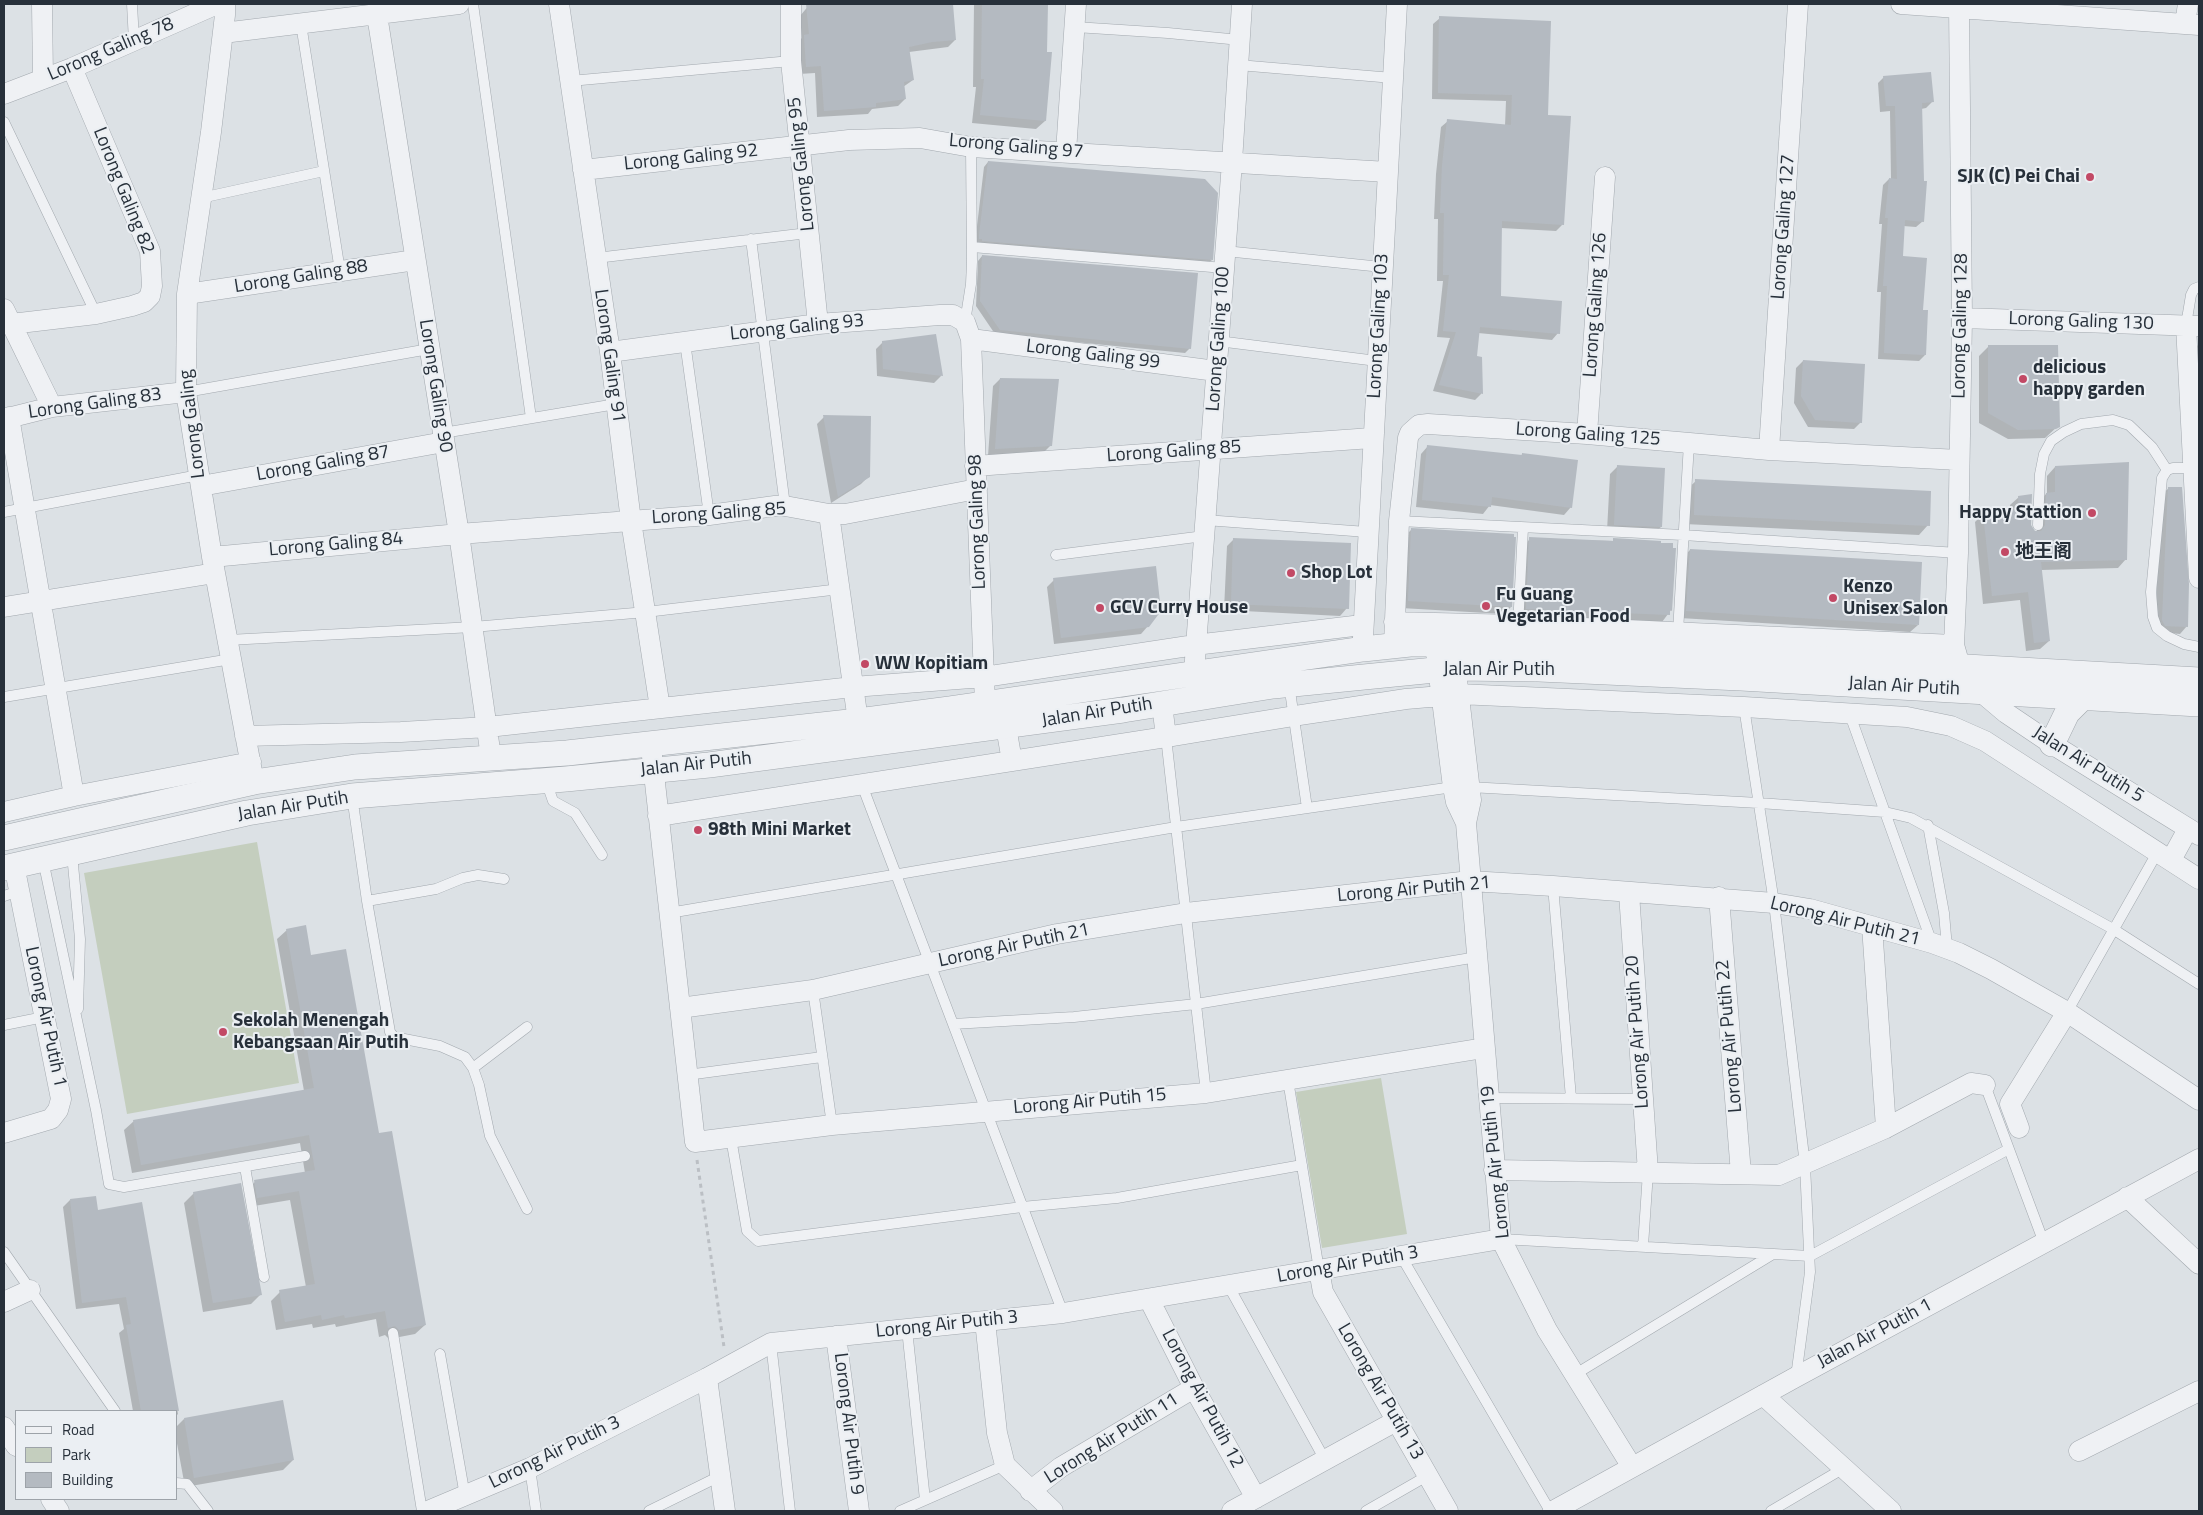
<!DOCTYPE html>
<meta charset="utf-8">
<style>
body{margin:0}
#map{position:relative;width:2203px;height:1515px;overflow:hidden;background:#dce1e5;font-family:"Titillium Web",sans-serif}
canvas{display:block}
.frame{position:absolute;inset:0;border:5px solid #27303a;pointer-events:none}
.legend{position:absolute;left:15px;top:1410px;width:162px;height:90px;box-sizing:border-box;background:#ebeff3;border:1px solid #9da3a9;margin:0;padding:6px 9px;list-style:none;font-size:15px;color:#27303a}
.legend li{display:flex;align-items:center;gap:10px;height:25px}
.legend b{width:25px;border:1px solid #9da3a9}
</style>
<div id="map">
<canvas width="2203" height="1515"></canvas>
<div class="frame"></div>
<ul class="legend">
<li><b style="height:6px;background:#eff1f4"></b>Road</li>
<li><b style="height:14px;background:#c4cebe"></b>Park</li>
<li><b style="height:14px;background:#b4bac1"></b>Building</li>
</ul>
</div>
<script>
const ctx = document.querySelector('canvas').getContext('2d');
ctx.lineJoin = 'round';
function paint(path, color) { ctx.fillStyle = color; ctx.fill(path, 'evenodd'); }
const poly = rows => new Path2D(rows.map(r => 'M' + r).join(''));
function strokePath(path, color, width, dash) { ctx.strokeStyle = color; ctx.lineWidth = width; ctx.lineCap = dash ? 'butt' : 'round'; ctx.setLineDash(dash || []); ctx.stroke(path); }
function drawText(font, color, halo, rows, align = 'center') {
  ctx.font = font + ' "Titillium Web","Noto Sans SC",sans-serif'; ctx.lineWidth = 4; ctx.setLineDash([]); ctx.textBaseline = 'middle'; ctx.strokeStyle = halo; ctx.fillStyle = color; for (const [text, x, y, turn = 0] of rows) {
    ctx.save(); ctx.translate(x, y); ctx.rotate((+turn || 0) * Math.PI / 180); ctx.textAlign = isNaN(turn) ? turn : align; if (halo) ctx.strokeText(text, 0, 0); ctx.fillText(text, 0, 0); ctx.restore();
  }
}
paint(poly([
 [257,842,299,1083,127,1114,84,873],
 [1381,1078,1407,1234,1322,1248,1296,1092]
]), '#c4cebe');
paint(poly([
 [810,4,952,4,955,40,948,47,909,52,913,80,903,87,905,99,898,106,872,109,868,114,817,117,815,73,799,74,797,43,802,38,800,16],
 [974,4,1047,4,1045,121,1036,129,972,123,976,87,973,87],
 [1440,18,1547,116,1562,225,1556,231,1501,228,1499,297,1558,333,1552,340,1478,333,1476,358,1481,358,1481,394,1475,400,1433,391,1450,338,1437,337,1443,281,1437,281,1438,219,1434,219,1436,174,1441,127,1448,121,1505,126,1506,101,1432,99,1433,24],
 [1884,77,1932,102,1926,108,1921,109,1923,221,1916,227,1903,226,1901,257,1922,311,1925,355,1919,361,1878,359,1881,292,1877,292,1882,224,1879,224,1883,185,1889,179,1891,179,1890,111,1880,112,1878,83],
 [988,162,1212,260,1207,264,975,243,984,167],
 [982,256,1190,348,1185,353,995,334,976,306,978,261],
 [935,335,941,376,934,383,877,376,876,349,883,342],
 [2199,344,2199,393,2193,350],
 [1988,347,2058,426,2045,438,2008,439,1979,423,1979,356],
 [1803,361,1861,422,1854,429,1808,427,1794,403,1796,368],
 [1000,379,1051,445,1044,452,988,456,993,386],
 [824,417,869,476,861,484,831,503,817,424],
 [1428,446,1521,456,1522,454,1571,507,1564,515,1490,505,1483,514,1416,507,1421,454],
 [1617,467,1661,527,1653,534,1607,531,1610,474],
 [2055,467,2126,559,2118,568,2041,570,2049,641,2040,649,2026,651,2020,600,1983,604,1975,522,1983,514,2011,511,2010,505,2019,497,2030,526,2034,532,2037,532,2038,502,2047,493,2047,476],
 [1696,481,1928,525,1919,535,1684,524,1686,490],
 [2169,488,2187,626,2180,634,2158,632,2155,628,2161,495],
 [1411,530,1511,607,1504,614,1401,608,1404,537],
 [1234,539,1347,608,1340,616,1224,610,1227,546],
 [1530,539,1660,542,1671,610,1662,622,1519,616,1523,546],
 [1690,550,1918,625,1910,632,1680,618,1683,557],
 [1054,580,1148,626,1141,634,1054,644,1047,587],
 [287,930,310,957,378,1134,425,1325,415,1334,389,1339,385,1335,379,1337,376,1319,336,1327,335,1324,313,1328,312,1324,276,1330,271,1301,280,1292,306,1287,290,1200,248,1207,246,1191,255,1182,305,1173,300,1143,132,1173,124,1130,134,1121,304,1091,277,939],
 [194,1193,261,1294,251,1304,203,1312,184,1203],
 [70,1200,97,1211,141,1204,178,1414,176,1416,176,1411,133,1411,119,1333,124,1329,119,1304,76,1309,63,1207],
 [184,1419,293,1460,283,1470,185,1487,176,1438,176,1427]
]), '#0003');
paint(poly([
 [806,4,953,4,956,40,932,42,909,47,914,80,904,82,906,99,876,103,876,107,824,111,821,66,806,67,804,35,809,34],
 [982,4,1048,4,1047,52,1052,52,1046,121,980,115,984,79,981,79],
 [1439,16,1551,21,1548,115,1571,116,1564,225,1502,221,1501,296,1562,301,1560,334,1480,327,1477,356,1482,357,1483,394,1439,385,1456,332,1443,331,1449,275,1443,275,1444,213,1440,213,1442,166,1447,119,1511,125,1512,95,1438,93],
 [1931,72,1934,102,1922,103,1924,181,1927,181,1924,222,1905,220,1903,256,1927,258,1923,310,1928,310,1926,355,1884,353,1887,286,1883,286,1888,218,1885,218,1889,178,1897,179,1895,106,1886,106,1883,76],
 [988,161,1205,179,1218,193,1213,260,982,241,982,239,979,239,979,235],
 [982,255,1198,273,1191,349,1000,330,980,301],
 [936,334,943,376,883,369,882,341],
 [1988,345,2058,345,2060,427,2056,429,2018,430,1988,413],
 [1803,360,1865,364,1862,423,1815,420,1801,396],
 [1000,378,1059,379,1052,446,995,449],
 [823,415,871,416,870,477,838,497],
 [1427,445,1522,455,1522,453,1578,460,1572,508,1492,497,1491,507,1422,500],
 [2129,462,2127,560,2041,562,2050,641,2034,643,2028,592,1992,596,1983,513,2019,509,2018,496,2032,494,2031,525,2035,531,2041,531,2045,525,2046,493,2055,492,2055,466],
 [1617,465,1665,468,1662,527,1614,525],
 [1695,479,1931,491,1930,526,1694,515],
 [2168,487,2182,487,2189,584,2188,627,2165,626,2162,620],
 [1411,528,1514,534,1514,537,1516,537,1512,607,1408,601],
 [1529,537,1613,541,1613,538,1661,541,1661,543,1673,543,1673,548,1676,548,1672,611,1670,610,1670,615,1526,609],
 [1233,538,1351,543,1349,609,1231,604],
 [1690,549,1922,562,1919,625,1686,611],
 [1156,566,1161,611,1149,627,1061,638,1053,578],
 [306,925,311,955,346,949,379,1133,392,1131,426,1325,399,1330,395,1326,388,1328,385,1311,345,1318,344,1315,322,1320,321,1315,285,1322,279,1290,315,1284,299,1191,257,1198,254,1180,315,1170,309,1135,141,1165,133,1120,314,1088,286,929],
 [241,1183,262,1295,213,1303,193,1192],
 [96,1196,98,1210,142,1202,179,1411,141,1411,126,1325,131,1324,126,1297,82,1303,70,1199],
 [283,1400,294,1460,194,1478,184,1418]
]), '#b4bac1');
const service = poly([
 [132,4,134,41],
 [473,4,531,418],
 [301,24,340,271],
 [1075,27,1168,33,1240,40],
 [1238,65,1393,78],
 [570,81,791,61],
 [4,122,96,314],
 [201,198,324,171],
 [751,239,785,506],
 [972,247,1224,268],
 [1225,251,1382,267],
 [596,258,808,233],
 [965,322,971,284,972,262,971,147],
 [2186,325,2191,295,2194,289,2199,287],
 [1218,341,1377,361],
 [685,342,709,515],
 [186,392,429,349],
 [443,433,616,404],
 [2193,468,2173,468,2167,470,2162,478,2151,592,2153,617,2157,628,2167,636,2184,644,2199,647],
 [4,512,199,475],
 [1205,520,1367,532],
 [1399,521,1683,535,1958,553],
 [2038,525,2040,474,2044,454,2051,441,2064,432,2081,424,2113,420,2129,425,2152,447,2167,470],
 [1056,555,1204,536],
 [1518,627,1523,528],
 [1678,632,1689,443],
 [228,640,473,627,646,612,840,589],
 [1289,684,1307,808],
 [4,697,231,659],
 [1744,707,1774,903,1805,1165,1810,1272,1796,1377],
 [1850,715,1932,943],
 [1166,737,1206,1093],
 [546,781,553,801,575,813,602,855],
 [862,785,1063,1313],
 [1469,787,1759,803,1885,812,1911,818,2113,929,2199,984],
 [352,796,367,901,390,1032,394,1037,440,1046,465,1057,473,1068,479,1085,490,1136,527,1209],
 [1928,825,1944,913,1947,948],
 [72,854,80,939,78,1009],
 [43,860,96,1110,109,1184,124,1187,305,1156],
 [1553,886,1571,1098],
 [4,896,19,891],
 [367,901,436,889,463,878,478,875,504,879],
 [669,913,1176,827,1453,787],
 [813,990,832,1125],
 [2067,1012,2157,853],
 [953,1024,1074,1017,1196,1004,1477,957],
 [4,1025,44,1017],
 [473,1068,527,1027],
 [687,1075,822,1057],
 [1288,1080,1319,1270],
 [1985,1085,2044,1243],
 [1488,1098,1643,1099],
 [731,1138,747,1231,758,1241,1022,1207,1117,1198,1302,1165],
 [245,1167,264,1277],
 [1501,1239,1810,1256,2009,1149],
 [1643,1246,1648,1172],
 [4,1252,115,1411],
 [1401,1256,1550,1511],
 [1228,1285,1325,1460],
 [907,1329,925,1500],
 [393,1333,422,1511],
 [771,1343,790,1511],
 [440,1354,465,1496],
 [1574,1375,1773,1254],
 [530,1468,536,1511],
 [176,1483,187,1484,208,1511],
 [649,1511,720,1476],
 [900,1511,1005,1465],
 [1366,1511,1427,1476],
 [1771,1511,1844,1468]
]);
const minor = poly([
 [42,4,43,79],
 [225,4,225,15,211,132,187,294,186,392,212,557,254,782],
 [559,4,610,352,631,521,660,708],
 [791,4,791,61,818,324],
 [1901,4,2199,25],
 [1959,4,1962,318,1958,553,1954,645,1960,666],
 [377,15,459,534,491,757],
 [2185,24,2188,4],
 [223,33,459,4],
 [4,94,72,68,217,4],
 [1066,152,1076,4],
 [583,170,849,140,920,138,971,147,1388,172],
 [187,294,415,260],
 [4,309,52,407],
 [1962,318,2199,326],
 [11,324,96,314,132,306,144,302,150,296,152,286,150,251,72,68],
 [2186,325,2199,578],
 [971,339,1216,371],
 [610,352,818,324,940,315,953,315,965,322,971,339,985,704],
 [9,417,74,796],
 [4,419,52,407,186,392],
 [1587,434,1605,177],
 [1769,450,1798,4],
 [975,466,1372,438],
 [201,486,444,442],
 [829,514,858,721],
 [212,557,459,534,709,515,775,506,785,506,829,514,845,514,977,489],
 [4,607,215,573],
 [1394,622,1518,625,1954,645],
 [1363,638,1397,4],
 [1435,644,1453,787,1456,802,1466,823],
 [1394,645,1399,521,1408,438,1410,433,1419,425,1428,424,1587,434,1769,450,1959,460],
 [1454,654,1471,800,1466,823,1501,1239,1547,1330,1632,1467],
 [1194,673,1232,162,1242,4],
 [1980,691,2006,713,2052,744,2199,835],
 [1458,694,1744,707,1907,717,1951,726,1985,741,2199,879],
 [1162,704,1166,737],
 [1006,727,1012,761],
 [245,736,401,732,488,727,853,687,984,677,1195,645,1362,625],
 [652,756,695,1142,832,1125,1206,1093,1484,1048],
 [4,812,74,796,251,762],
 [658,816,1166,737,1294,716,1406,699,1441,696],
 [2171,860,2188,829],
 [1629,893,1648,1172],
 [1719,897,1741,1174],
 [1872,926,1886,1128],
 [680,1008,813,990,1057,934,1186,913,1470,881,1553,886,1774,903,1810,909,1932,943,1959,953,1991,969,2067,1012,2199,1100],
 [2019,1128,2010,1104,2067,1012],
 [4,1133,51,1119,58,1110,61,1099,14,865],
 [1494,1170,1779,1175,1886,1128,1971,1083,1985,1085],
 [2127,1197,2199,1264],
 [1319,1270,1323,1292,1448,1511],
 [1149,1299,1194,1388,1256,1498],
 [4,1302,30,1290],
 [985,1321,997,1433,1005,1465,1053,1511],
 [836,1336,859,1511],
 [707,1378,725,1511],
 [1763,1395,1891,1511],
 [4,1427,16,1446],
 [2079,1451,2199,1391],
 [1030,1491,1061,1467,1194,1388],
 [51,1499,59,1511],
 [428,1511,530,1468,707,1378,771,1343,1063,1313,1501,1239],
 [1232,1511,1396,1421],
 [1553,1511,1796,1377,2199,1159]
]);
const tertiary = poly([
 [2052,744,2067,713,2083,697],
 [4,838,254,782,355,767,567,753,858,721,950,709,1363,649,1410,644,1517,644,1626,648,2199,680],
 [4,868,247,813,352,796,566,779,709,765,1123,710,1273,686,1455,668,1539,669,1741,678,2199,704]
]);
strokePath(service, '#a2a8ae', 11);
strokePath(minor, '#a2a8ae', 21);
strokePath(tertiary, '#a2a8ae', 26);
strokePath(poly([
 [697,1160,724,1347]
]), '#bbbfc4', 3, [4, 4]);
strokePath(service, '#eff1f4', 10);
strokePath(minor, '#eff1f4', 20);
strokePath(tertiary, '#eff1f4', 25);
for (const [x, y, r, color] of [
 [2090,177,5,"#c24965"],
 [2023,379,5,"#c24965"],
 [2092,513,5,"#c24965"],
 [2005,552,5,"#c24965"],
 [1291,573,5,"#c24965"],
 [1833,598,5,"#c24965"],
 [1486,606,5,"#c24965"],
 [1100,608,5,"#c24965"],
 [865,664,5,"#c24965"],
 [698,830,5,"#c24965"],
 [223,1032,5,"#c24965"]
]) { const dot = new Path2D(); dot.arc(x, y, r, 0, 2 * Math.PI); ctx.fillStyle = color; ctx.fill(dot); strokePath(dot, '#ebeff3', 2); }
drawText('19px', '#27303a', '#ebeff3', [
 ["Lorong Galing 78",111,50,-23],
 ["Lorong Galing 97",1016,147,5],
 ["Lorong Galing 92",691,158,-6],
 ["Lorong Galing 95",802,164,-96],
 ["Lorong Galing 82",123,191,68],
 ["Lorong Galing 127",1784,227,-86],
 ["Lorong Galing 88",301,277,-9],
 ["Lorong Galing 126",1596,305,-86],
 ["Lorong Galing 130",2081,322,2],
 ["Lorong Galing 103",1379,326,-87],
 ["Lorong Galing 128",1961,326,-89],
 ["Lorong Galing 93",797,328,-6],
 ["Lorong Galing 100",1219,339,-86],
 ["Lorong Galing 99",1093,355,7],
 ["Lorong Galing 91",609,356,82],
 ["Lorong Galing 90",435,386,81],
 ["Lorong Galing 83",95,404,-8],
 ["Lorong Galing",193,424,-97],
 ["Lorong Galing 125",1588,435,4],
 ["Lorong Galing 85",1174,452,-4],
 ["Lorong Galing 87",323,464,-10],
 ["Lorong Galing 85",719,514,-4],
 ["Lorong Galing 98",978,522,-92],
 ["Lorong Galing 84",336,545,-5],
 ["Jalan Air Putih",1499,670],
 ["Jalan Air Putih",1904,687,3],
 ["Jalan Air Putih",1097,713,-9],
 ["Jalan Air Putih",696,765,-6],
 ["Jalan Air Putih 5",2088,765,32],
 ["Jalan Air Putih",293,807,-9],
 ["Lorong Air Putih 21",1414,890,-5],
 ["Lorong Air Putih 21",1845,922,14],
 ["Lorong Air Putih 21",1014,946,-12],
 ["Lorong Air Putih 1",45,1017,78],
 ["Lorong Air Putih 20",1638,1032,-94],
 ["Lorong Air Putih 22",1730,1036,-95],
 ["Lorong Air Putih 15",1090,1102,-5],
 ["Lorong Air Putih 19",1496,1162,-96],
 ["Lorong Air Putih 3",1348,1265,-10],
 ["Lorong Air Putih 3",947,1325,-6],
 ["Jalan Air Putih 1",1875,1334,-28],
 ["Lorong Air Putih 13",1380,1392,60],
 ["Lorong Air Putih 12",1202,1399,62],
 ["Lorong Air Putih 9",848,1424,83],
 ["Lorong Air Putih 11",1112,1439,-32],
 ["Lorong Air Putih 3",555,1453,-26]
]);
drawText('bold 19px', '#27303a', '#ebeff3', [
 ["SJK (C) Pei Chai",2080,177,"right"],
 ["delicious",2033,368],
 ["happy garden",2033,390],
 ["Happy Stattion",2082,513,"right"],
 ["地王阁",2015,552],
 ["Shop Lot",1301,573],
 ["Kenzo",1843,587],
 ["Unisex Salon",1843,609],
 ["Fu Guang",1496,595],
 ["Vegetarian Food",1496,617],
 ["GCV Curry House",1110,608],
 ["WW Kopitiam",875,664],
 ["98th Mini Market",708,830],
 ["Sekolah Menengah",233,1021],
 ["Kebangsaan Air Putih",233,1043]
], 'left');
</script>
